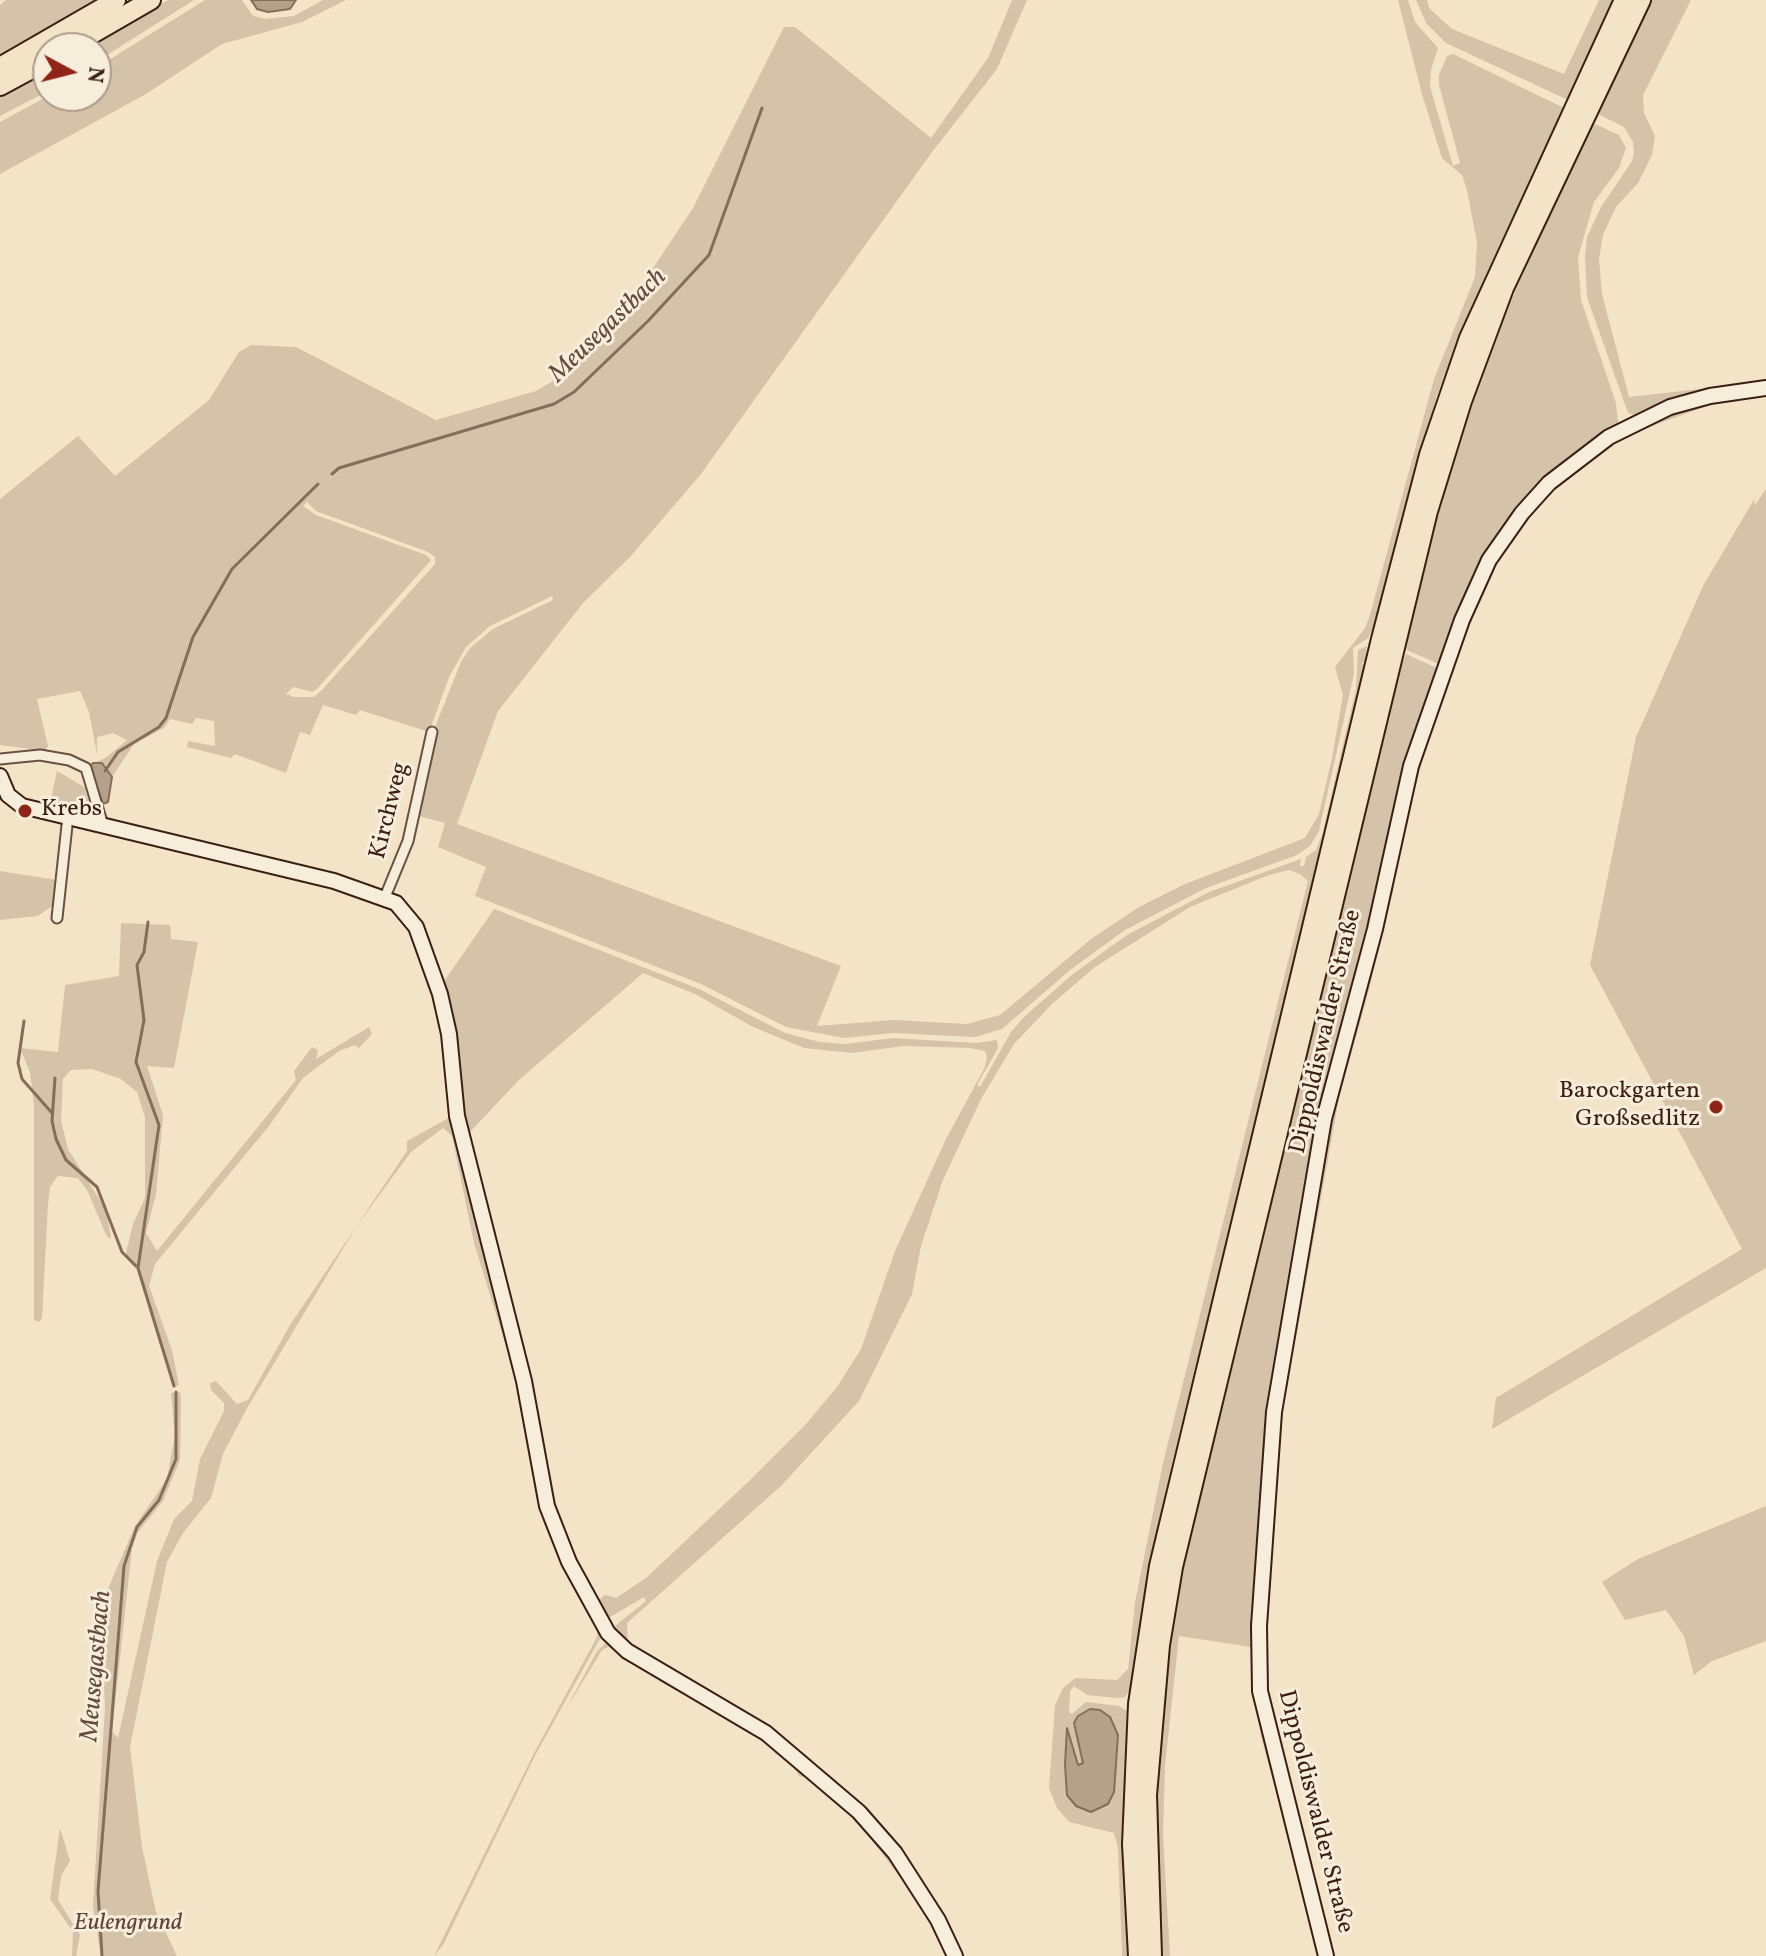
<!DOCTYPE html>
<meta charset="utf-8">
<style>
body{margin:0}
#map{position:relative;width:1766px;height:1956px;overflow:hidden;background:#f3e4c8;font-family:Vollkorn,serif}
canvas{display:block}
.north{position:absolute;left:32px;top:32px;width:80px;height:80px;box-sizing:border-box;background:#f7eddb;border:2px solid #ac9a8b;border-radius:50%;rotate:97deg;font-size:22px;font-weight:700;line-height:32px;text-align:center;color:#3c1e13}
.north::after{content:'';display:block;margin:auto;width:28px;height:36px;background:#8f2418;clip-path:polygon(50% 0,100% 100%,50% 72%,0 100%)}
</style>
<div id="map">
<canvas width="1766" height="1956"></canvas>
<div class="north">N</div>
</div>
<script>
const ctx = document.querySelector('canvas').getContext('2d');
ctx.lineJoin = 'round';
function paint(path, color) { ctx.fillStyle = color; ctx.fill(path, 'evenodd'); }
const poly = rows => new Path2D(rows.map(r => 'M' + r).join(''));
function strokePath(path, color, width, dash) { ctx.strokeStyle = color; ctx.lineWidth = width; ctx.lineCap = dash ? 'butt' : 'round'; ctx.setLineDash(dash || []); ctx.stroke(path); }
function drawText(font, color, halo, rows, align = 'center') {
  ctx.font = font + ' Vollkorn,serif'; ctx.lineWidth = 6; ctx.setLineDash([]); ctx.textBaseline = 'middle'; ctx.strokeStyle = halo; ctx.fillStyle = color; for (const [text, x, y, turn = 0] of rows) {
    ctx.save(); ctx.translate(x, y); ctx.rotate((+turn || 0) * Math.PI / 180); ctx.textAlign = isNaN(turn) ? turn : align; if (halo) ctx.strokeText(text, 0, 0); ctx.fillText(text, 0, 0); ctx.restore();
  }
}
paint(poly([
 [6,0,97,0,0,56,0,5],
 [168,0,194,0,96,62,96,48,87,48],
 [205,0,242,0,253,16,265,19,294,16,323,0,346,0,302,22,222,44,146,94,0,174,0,122,48,96,96,96,96,68],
 [1012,0,1027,0,997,69,932,152,701,474,630,557,583,603,498,711,457,824,841,966,817,1026,894,1020,967,1024,1000,1015,1091,939,1139,907,1185,884,1305,838,1319,814,1332,758,1343,695,1335,667,1365,628,1370,615,1434,379,1475,277,1477,243,1467,190,1462,175,1442,158,1422,94,1398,0,1408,0,1415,22,1438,48,1431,70,1430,86,1453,166,1460,163,1439,85,1439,75,1447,56,1453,54,1564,108,1487,272,1437,395,1375,623,1368,638,1353,648,1354,674,1319,831,1310,846,1297,855,1206,888,1125,930,1070,970,1002,1029,975,1037,892,1033,844,1038,786,1027,701,984,475,896,486,867,438,847,445,823,415,815,433,732,461,662,470,648,493,629,553,600,552,596,490,626,466,647,449,677,429,732,360,710,356,715,323,705,310,735,300,732,286,773,235,754,231,758,187,747,188,741,215,746,214,721,196,718,192,724,170,719,164,728,134,744,112,777,104,769,90,765,107,757,127,740,113,733,97,737,97,754,89,712,80,691,37,699,48,746,45,751,0,745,0,499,78,436,115,476,209,400,239,352,251,345,296,347,436,420,536,391,565,374,620,318,693,208,784,27,795,27,931,138,988,58],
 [307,502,316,511,428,552,435,557,435,564,322,690,314,697,294,697,286,694,293,687,312,692,317,689,431,560,426,555,316,515,303,506],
 [1416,0,1427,0,1430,9,1452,29,1564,74,1599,0,1616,0,1568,100,1446,43,1426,23],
 [1651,0,1691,0,1643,95,1644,113,1655,136,1652,155,1638,183,1616,207,1603,235,1599,259,1602,294,1629,397,1762,382,1638,416,1628,413,1587,297,1585,257,1587,237,1601,207,1632,161,1634,153,1633,142,1624,127,1598,114],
 [48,70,48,91,0,116,0,97],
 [1593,123,1619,135,1626,148,1619,168,1594,202,1578,257,1581,300,1616,403,1618,423,1520,509,1441,665,1407,650,1408,630,1434,522,1462,424,1490,346],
 [1766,393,1766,396,1715,403,1630,434,1586,461,1548,494,1511,538,1482,592,1430,731,1397,855,1393,891,1369,990,1339,1098,1280,1426,1268,1624,1263,1625,1277,1427,1328,1124,1393,855,1434,708,1493,561,1545,492,1621,434,1684,407],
 [1766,479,1754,500,1755,505,1766,489,1766,1268,1492,1429,1496,1398,1742,1249,1590,965,1636,737,1703,586],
 [1367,646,1365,662,1361,663,1364,664,1361,691,1173,1459,1145,1591,1131,1688,1125,1697,1117,1698,1087,1695,1074,1686,1070,1691,1069,1712,1072,1714,1086,1702,1119,1706,1127,1711,1123,1849,1128,1956,1122,1956,1118,1848,1114,1833,1069,1822,1057,1808,1049,1788,1055,1705,1063,1688,1075,1678,1117,1680,1128,1669,1135,1602,1163,1463,1308,881,1300,874,1289,870,1269,875,1190,907,1095,967,1053,1003,1014,1044,981,1099,943,1180,921,1246,912,1294,859,1401,781,1486,627,1623,628,1642,649,1659,767,1727,832,1777,863,1806,914,1868,955,1936,964,1956,960,1956,952,1938,832,1781,662,1670,614,1632,615,1626,646,1601,644,1597,610,1617,604,1615,561,1536,460,1113,443,983,494,909,699,989,785,1033,820,1042,845,1044,893,1038,976,1043,997,1040,998,1048,977,1085,980,1087,1011,1032,1025,1016,1073,974,1127,935,1209,892,1301,859,1300,866,1304,866,1306,857,1316,850,1322,835,1356,689,1358,650],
 [643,973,695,994,753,1027,804,1048,852,1053,903,1046,969,1048,985,1051,987,1057,985,1067,946,1139,895,1251,861,1349,837,1387,806,1424,749,1481,646,1578,616,1598,605,1595,598,1601,574,1557,554,1501,530,1377,469,1133,519,1080],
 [1067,1731,1078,1766,1084,1763,1067,1795],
 [1406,654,1439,669,1406,769,1280,1352,1255,1641,1320,1956,1261,1736,1252,1686,1251,1647,1179,1636,1165,1766,1163,1835,1170,1956,1162,1956,1156,1795,1161,1716,1182,1567,1399,672],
 [57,771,84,787,92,812,50,804],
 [0,871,57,880,52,906,38,916,0,920],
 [121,923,170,925,171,939,198,942,174,1068,147,1066,163,1115,156,1194,146,1233,157,1251,296,1080,294,1071,312,1047,318,1050,316,1059,369,1027,372,1034,359,1048,355,1045,339,1051,303,1078,269,1126,155,1264,149,1286,172,1350,179,1385,173,1387,137,1270,125,1257,133,1224,145,1198,145,1117,137,1092,121,1079,92,1069,71,1070,63,1079,61,1120,68,1149,106,1210,111,1237,110,1239,106,1235,88,1192,78,1178,58,1176,50,1187,48,1205,42,1318,39,1322,34,1320,34,1106,30,1072,20,1048,58,1052,65,985,119,976],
 [454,1115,520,1379,543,1505,602,1635,536,1754,443,1945,434,1956,534,1753,597,1637,597,1630,544,1524,517,1382,474,1243,452,1136,443,1128,411,1152,356,1227,246,1410,223,1454,211,1498,183,1533,167,1562,130,1747,142,1847,156,1912,177,1956,101,1956,93,1907,105,1707,102,1642,109,1607,107,1591,135,1526,167,1479,175,1434,171,1393,180,1392,181,1397,180,1460,163,1501,138,1532,132,1548,112,1731,118,1738,157,1561,174,1519,192,1501,200,1459,224,1411,224,1403,211,1390,210,1383,216,1381,237,1404,248,1400,290,1325,407,1151,407,1141],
 [1766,1506,1766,1641,1712,1661,1694,1675,1684,1636,1666,1610,1625,1620,1602,1582,1638,1559],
 [608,1641,732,1716,829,1787,892,1857,918,1901,853,1815,811,1778,799,1776,788,1758,729,1718,661,1682,616,1650,608,1647,602,1650,565,1711,597,1651],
 [60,1828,70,1861,61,1876,58,1900,80,1935,76,1956,72,1956,73,1932,50,1899]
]), '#d4c2a9');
const water = poly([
 [251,0,296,0,290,9,268,12,257,9,251,0],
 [93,763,102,763,112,777,108,802,103,804,90,767,93,763],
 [1090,1709,1100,1710,1110,1717,1118,1735,1114,1792,1108,1804,1091,1812,1076,1806,1067,1795,1065,1765,1067,1728,1078,1765,1083,1763,1074,1723,1078,1716,1090,1709]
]);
paint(water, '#b5a18a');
strokePath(water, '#856d5a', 2);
strokePath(poly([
 [332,474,339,468,554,404,574,392,648,321,709,255,762,108],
 [105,771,118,752,159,727,166,718,193,637,232,569,318,484],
 [148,922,144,952,137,965,144,1020,136,1062,159,1125,138,1268,174,1386],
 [24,1021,18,1063,22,1079,52,1113],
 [55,1078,52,1121,56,1139,66,1160,97,1187,122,1252,136,1266],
 [102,1956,98,1891,124,1566,137,1527,159,1500,176,1459,176,1392]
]), '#856d5a', 3);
const street = poly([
 [0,759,40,755,69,760,86,768,102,822],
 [385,897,408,841,432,732],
 [57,918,68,816]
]);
const secondary = poly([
 [0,776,8,795,22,806,334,881,396,903,416,927,440,994,449,1034,457,1116,524,1381,547,1506,569,1562,608,1633,627,1651,766,1733,859,1812,895,1853,938,1920,955,1956],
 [1326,1956,1260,1691,1259,1626,1274,1412,1324,1119,1375,929,1411,766,1462,620,1489,560,1522,513,1549,483,1609,437,1670,407,1710,396,1766,388]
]);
const highway = poly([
 [68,48,151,0],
 [0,67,116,0],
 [0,86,48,60],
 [1138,1956,1132,1844,1138,1704,1159,1566,1381,639,1429,455,1469,338,1624,0],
 [1152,1956,1147,1795,1160,1645,1173,1567,1428,511,1462,401,1504,288,1641,0]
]);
strokePath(street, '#6a5040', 13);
strokePath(secondary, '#3c1e13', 18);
strokePath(highway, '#3c1e13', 22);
strokePath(street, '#f7eddb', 9);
strokePath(secondary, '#f7eddb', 14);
strokePath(highway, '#f3e4c8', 18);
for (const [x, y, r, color] of [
 [25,811,8,"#8f2418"],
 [1716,1107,8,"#8f2418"]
]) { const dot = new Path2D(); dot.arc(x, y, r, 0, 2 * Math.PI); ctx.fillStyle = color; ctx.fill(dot); strokePath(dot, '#f7eddb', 3); }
drawText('24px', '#3c1e13', '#f7eddb', [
 ["Krebs",41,811],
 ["Barockgarten",1700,1093,"right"],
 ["Großsedlitz",1700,1121,"right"]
], 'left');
drawText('24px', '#3c1e13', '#f7eddb', [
 ["Kirchweg",391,811,-76],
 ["Dippoldiswalder Straße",1327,1032,-77],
 ["Dippoldiswalder Straße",1314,1812,76]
]);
drawText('italic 24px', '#624738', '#f7eddb', [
 ["Eulengrund",128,1925]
]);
drawText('italic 26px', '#664c3d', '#f7eddb', [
 ["Meusegastbach",609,327,-44],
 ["Meusegastbach",98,1666,-85]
]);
</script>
